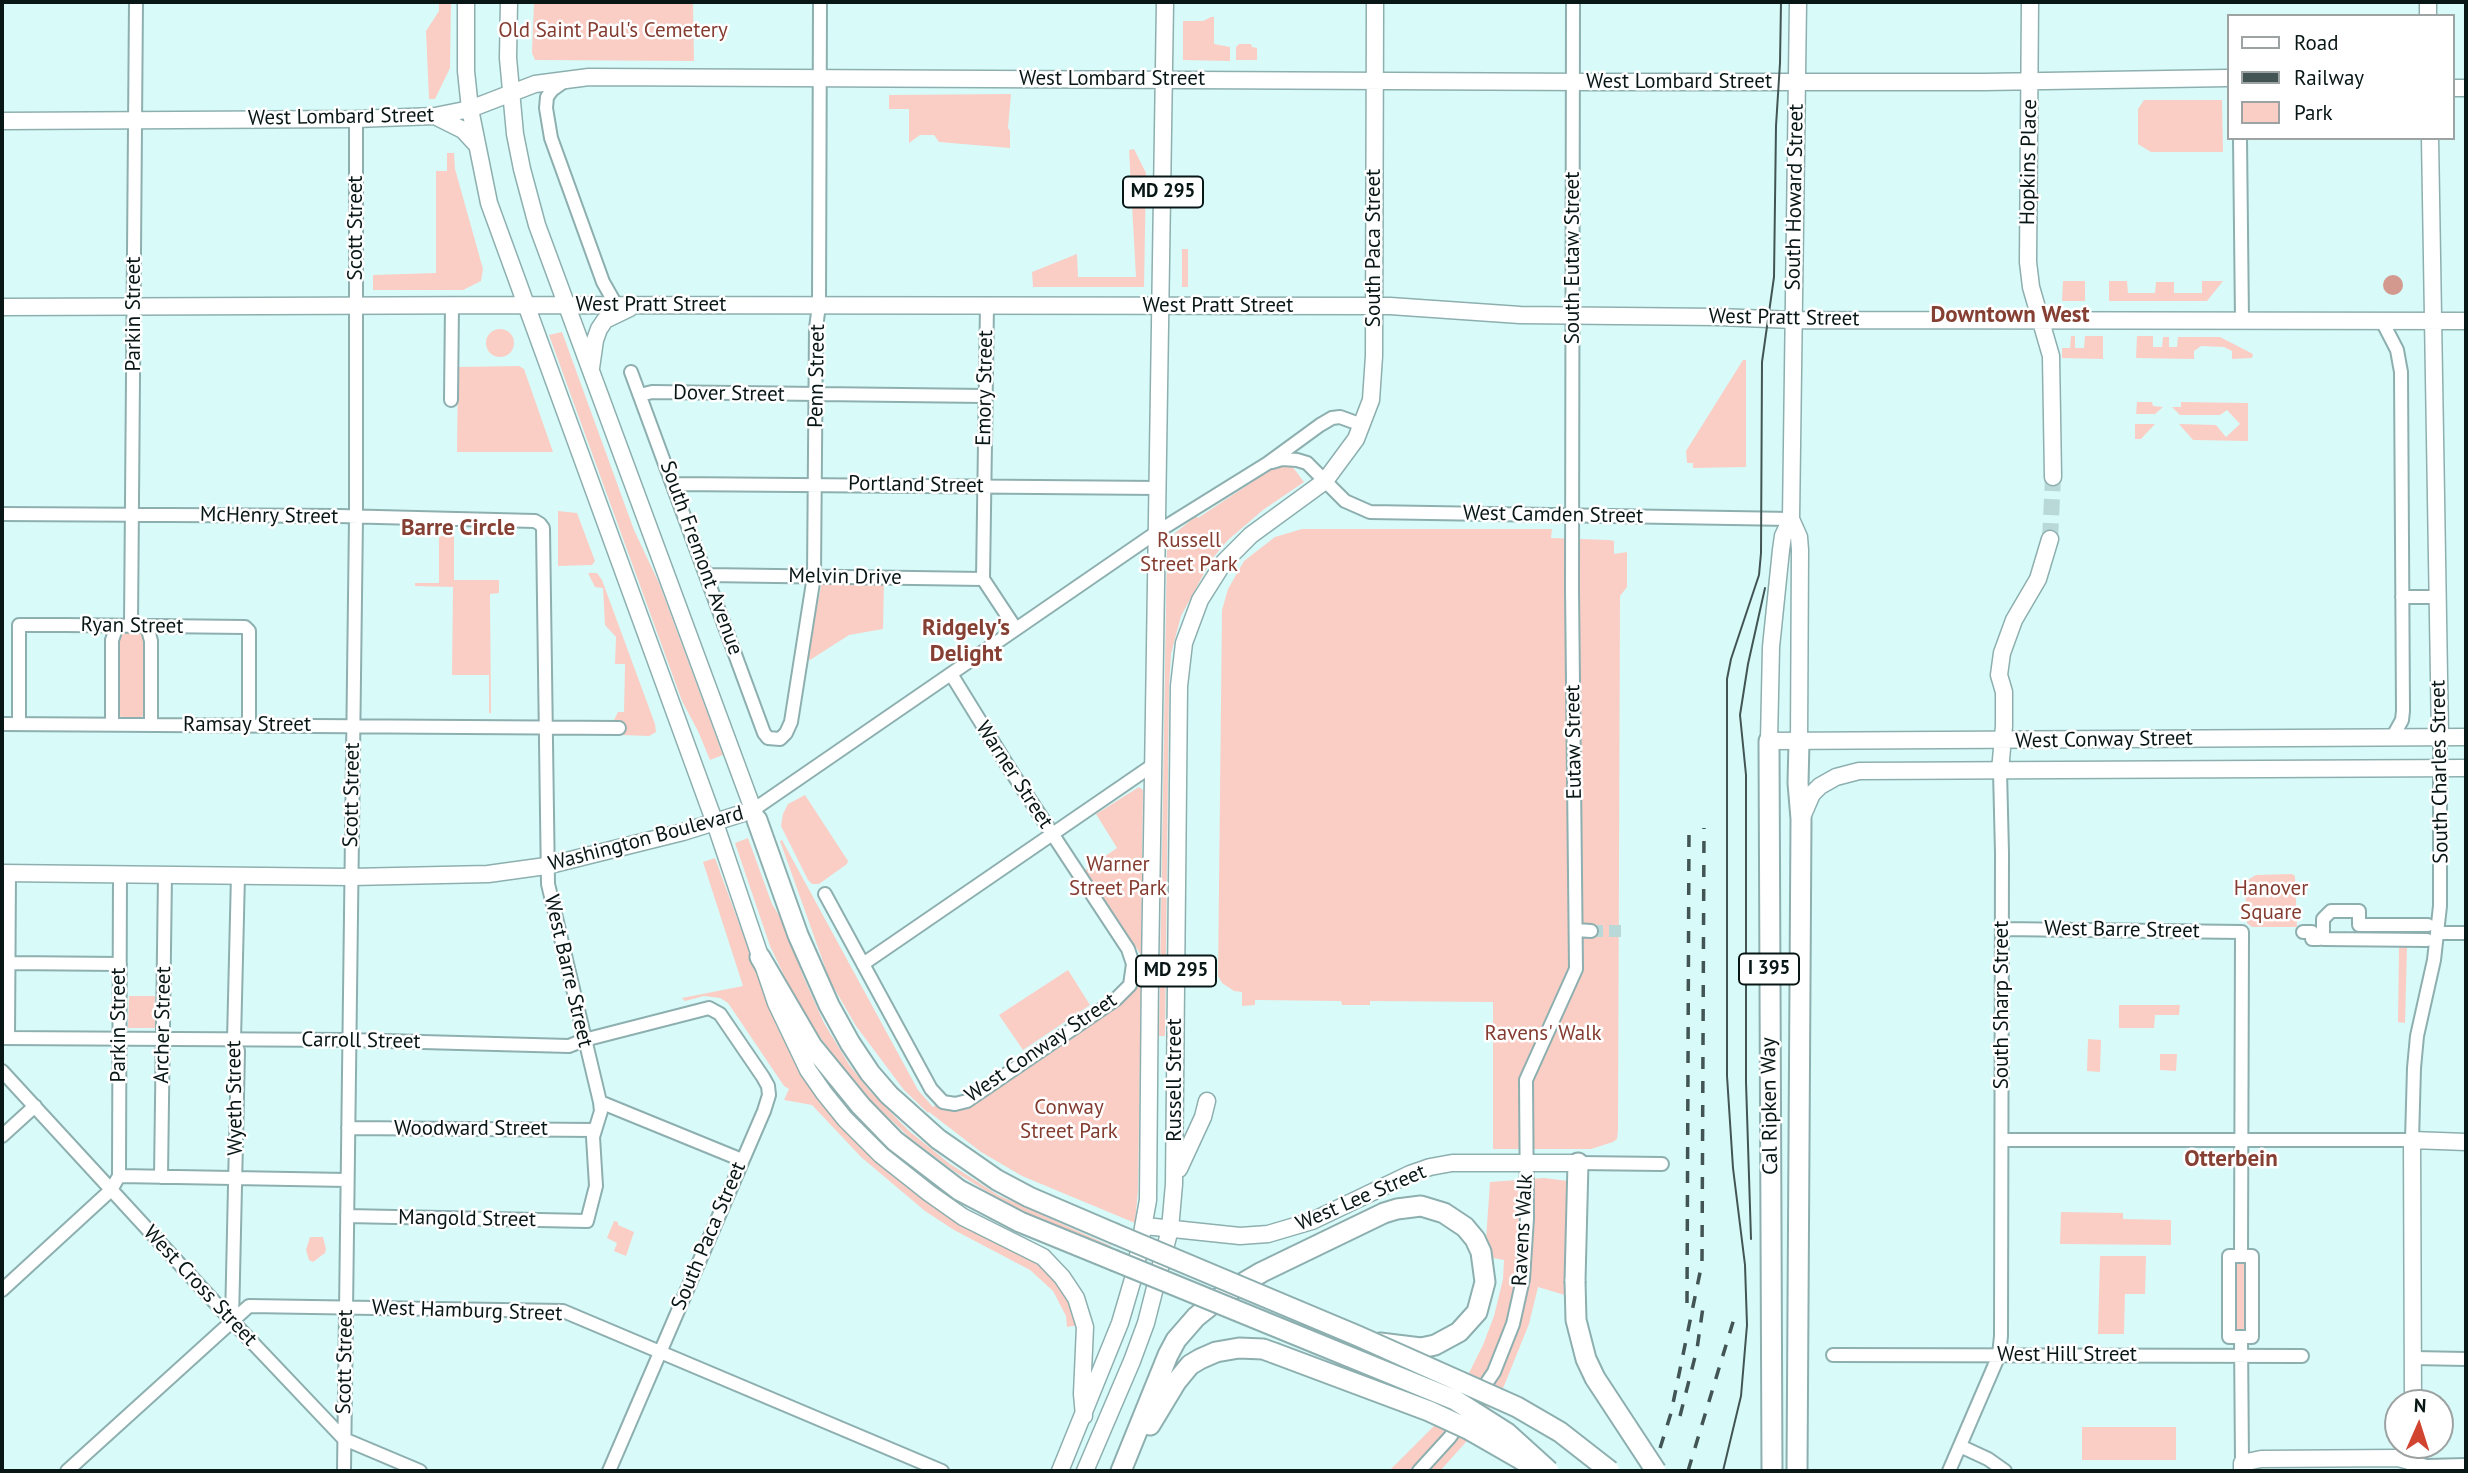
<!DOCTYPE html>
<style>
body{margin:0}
#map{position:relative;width:2468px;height:1473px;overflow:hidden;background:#d8fbfa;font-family:"PT Sans",sans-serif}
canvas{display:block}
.frame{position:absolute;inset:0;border:4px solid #091616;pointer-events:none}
.legend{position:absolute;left:2227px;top:14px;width:228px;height:126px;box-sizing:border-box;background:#fff;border:2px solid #9da2a2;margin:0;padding:9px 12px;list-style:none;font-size:21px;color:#091616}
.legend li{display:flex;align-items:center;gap:14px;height:35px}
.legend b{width:35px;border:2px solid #9da2a2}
.north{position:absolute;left:2384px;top:1389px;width:70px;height:70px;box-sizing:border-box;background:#fff;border:2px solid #9da2a2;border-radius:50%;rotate:3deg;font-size:19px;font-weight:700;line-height:28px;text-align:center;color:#091616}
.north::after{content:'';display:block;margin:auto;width:24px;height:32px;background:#d04430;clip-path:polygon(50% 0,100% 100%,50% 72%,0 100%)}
</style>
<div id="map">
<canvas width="2468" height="1473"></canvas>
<div class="frame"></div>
<ul class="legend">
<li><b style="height:9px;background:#fff"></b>Road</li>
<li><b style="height:9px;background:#425554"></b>Railway</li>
<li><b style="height:19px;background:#facec5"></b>Park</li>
</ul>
<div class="north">N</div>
</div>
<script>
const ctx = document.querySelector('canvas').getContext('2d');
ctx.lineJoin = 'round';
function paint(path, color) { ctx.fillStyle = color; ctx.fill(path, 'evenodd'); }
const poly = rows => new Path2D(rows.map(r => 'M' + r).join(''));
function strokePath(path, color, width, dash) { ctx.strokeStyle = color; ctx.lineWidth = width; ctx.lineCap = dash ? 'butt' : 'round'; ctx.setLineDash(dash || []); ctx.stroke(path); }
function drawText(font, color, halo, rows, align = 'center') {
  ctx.font = font + ' "PT Sans",sans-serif'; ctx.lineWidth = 5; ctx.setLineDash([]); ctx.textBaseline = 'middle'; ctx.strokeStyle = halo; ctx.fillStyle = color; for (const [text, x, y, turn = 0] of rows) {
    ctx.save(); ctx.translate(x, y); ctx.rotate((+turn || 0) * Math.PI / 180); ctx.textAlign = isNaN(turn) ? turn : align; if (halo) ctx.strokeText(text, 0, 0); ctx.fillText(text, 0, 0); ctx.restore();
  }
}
paint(poly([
 [439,2,451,2,450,68,435,99,429,99,426,31,439,11],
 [534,2,693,2,694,61,535,60,532,53],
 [1211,17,1214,17,1214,44,1230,47,1230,61,1183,60,1183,21,1203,21],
 [1239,44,1251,44,1252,47,1257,48,1257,60,1236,60,1236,47],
 [1011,94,1008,128,1010,131,1010,148,939,142,934,135,920,135,909,143,909,109,889,109,889,95],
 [2144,100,2222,100,2223,152,2151,152,2138,144,2138,109],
 [1134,149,1146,173,1144,287,1033,287,1032,272,1077,254,1078,277,1136,277,1129,150],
 [447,153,454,153,455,169,483,269,481,281,463,290,373,290,373,275,436,273,436,171,447,171],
 [1182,249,1188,249,1188,287,1182,287],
 [2063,281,2085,281,2085,301,2062,301],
 [2109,281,2127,281,2128,293,2155,293,2156,282,2174,282,2174,293,2202,293,2202,281,2223,281,2207,301,2109,301],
 '486 343a14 14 0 1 1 28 0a14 14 0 1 1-28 0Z',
 [562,332,634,530,659,583,723,755,710,760,698,731,682,701,549,335],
 [2071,336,2075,336,2075,348,2084,348,2085,336,2103,336,2103,359,2062,358,2062,348,2070,348],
 [2137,336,2153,336,2153,347,2162,347,2163,337,2169,337,2169,347,2177,347,2178,337,2220,337,2253,354,2252,358,2232,359,2232,351,2224,347,2201,346,2194,351,2194,359,2136,358],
 [1743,360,1746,360,1746,467,1693,468,1693,463,1687,463,1686,451],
 [519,366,524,369,553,452,457,452,458,367],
 [2137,402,2152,402,2153,406,2163,407,2155,414,2136,414],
 [2181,402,2248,403,2248,441,2193,440,2179,424,2216,425,2226,437,2240,424,2227,410,2220,415,2180,415,2172,407,2181,407],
 [2135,424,2155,424,2141,439,2135,439],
 [1282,465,1292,466,1304,482,1263,510,1228,540,1212,559,1181,616,1171,654,1169,687,1165,1036,1159,1036,1167,544,1169,538,1196,516,1198,518,1273,468],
 [558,511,577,513,595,561,592,565,558,566],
 [1302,529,1552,529,1551,538,1609,540,1614,541,1614,554,1627,552,1627,587,1620,596,1618,1130,1617,1139,1613,1142,1591,1149,1493,1149,1493,1002,1370,1001,1370,1005,1342,1005,1341,1001,1255,1000,1255,1005,1242,1006,1242,992,1234,991,1222,983,1218,976,1222,610,1228,589,1244,561,1275,537],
 [439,536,454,536,454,580,499,580,499,593,490,594,491,713,489,713,489,675,452,675,453,587,415,586,415,583,439,583],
 [588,573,597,573,602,580,655,724,656,732,649,736,621,735,621,723,614,720,618,712,624,712,625,664,615,664,616,637,605,625,603,588,595,587],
 [884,580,883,629,849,635,810,660,807,657,822,581],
 [125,630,141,633,147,644,146,713,139,719,116,716,114,642,121,633],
 [1139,787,1143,790,1141,955,1085,870,1117,848,1096,814],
 [805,795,848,861,847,864,819,884,812,884,808,880,781,826,783,814,788,804],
 [748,838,772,904,785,925,803,976,824,1023,850,1066,870,1091,908,1130,950,1164,998,1195,1111,1246,1110,1249,1017,1210,955,1172,910,1138,874,1104,845,1072,800,1009,770,946,735,843],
 [782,840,918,1090,933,1107,937,1104,958,1108,1134,987,1141,987,1138,1190,1135,1223,1022,1176,981,1152,929,1112,928,1113,904,1090,856,1026,830,981,780,841],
 [715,858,777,1027,792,1057,806,1080,857,1140,1047,1271,1064,1290,1074,1309,1078,1325,1067,1327,1066,1316,1053,1291,1030,1270,954,1230,925,1211,861,1157,812,1105,784,1100,789,1089,784,1086,728,1003,720,998,704,996,685,1001,682,998,743,986,703,862],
 [2292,874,2295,876,2297,927,2252,927,2247,923,2245,892,2249,879,2256,875],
 [2399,947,2407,947,2405,1023,2398,1022],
 [1068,970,1090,1005,1023,1050,999,1015],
 [129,996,155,996,155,1028,128,1028],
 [2119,1005,2180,1005,2179,1015,2155,1015,2154,1028,2119,1028],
 [2088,1039,2101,1040,2100,1072,2087,1071],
 [2160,1054,2177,1054,2176,1071,2160,1070],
 [1544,1178,1568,1181,1568,1296,1538,1287,1529,1324,1504,1386,1466,1442,1440,1471,1389,1471,1434,1426,1469,1373,1483,1345,1494,1316,1503,1279,1504,1260,1493,1258,1486,1240,1490,1182],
 [2061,1212,2123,1213,2123,1219,2171,1220,2171,1245,2060,1244],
 [614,1221,618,1222,618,1225,634,1232,626,1256,614,1251,617,1243,607,1238],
 [310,1237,323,1237,326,1249,325,1253,313,1262,309,1260,306,1250],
 [2100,1256,2146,1256,2145,1294,2125,1294,2124,1334,2098,1334],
 [2232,1259,2250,1259,2249,1335,2231,1335],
 [2082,1427,2176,1427,2176,1460,2082,1460]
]), '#facec5');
paint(poly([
 '2383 285a10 10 0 1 1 20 0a10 10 0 1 1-20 0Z'
]), '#d3998e');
strokePath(poly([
 [1591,931,1623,931]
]), '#b9d9d8', 12, [12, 6]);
strokePath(poly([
 [2050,539,2053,477]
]), '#b9d9d8', 16, [16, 8]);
const minor = poly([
 [566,80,552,90,547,97,546,108,551,138,603,282,616,305],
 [2240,138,2242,321],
 [987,305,983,579,1016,629],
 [2382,321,2397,350,2401,372,2403,711,2402,720,2392,738],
 [631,372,764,733,768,738,780,739,786,733,791,722,814,576,816,328,819,305,820,2],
 [640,395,652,392,985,396],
 [451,400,452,305],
 [1272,462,1282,459,1297,460,1307,463,1345,501,1370,512,1791,519],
 [674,484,1159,488],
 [2,514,339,516,535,521,540,524,543,528,548,884,600,1102,742,1160],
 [707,575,983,579],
 [2402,597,2437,597],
 [131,626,136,2],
 [147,626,151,641,151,725],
 [2,724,619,728],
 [19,724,19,625,65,625,245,627,249,631,249,725],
 [112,724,112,640,117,626],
 [753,810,1157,532,1268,463,1320,425,1332,418,1340,417,1362,425],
 [825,894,931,1089,943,1102,955,1104,967,1101,1115,1000,1130,985,1133,964,1128,949,1009,768,951,674],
 [2002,929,2242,932,2241,1256],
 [1576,930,1591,931],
 [2303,932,2312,932,2312,939,2319,939],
 [2438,933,2466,933],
 [2427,940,2323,939,2323,919,2331,911,2359,911,2359,925,2428,925],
 [9,963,120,964],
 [863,964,1153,765],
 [2,1038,349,1040,569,1046,584,1040,709,1008,720,1014,763,1077,768,1086,769,1095,764,1111,609,1471],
 [8,1038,9,873],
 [2,1071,232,1321,344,1439,420,1471],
 [348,1128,594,1130],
 [2,1136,35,1106],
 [2002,1140,2412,1140,2414,1068,2417,1036,2434,960,2440,906,2440,737],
 [1578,1163,1662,1164],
 [119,1176,347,1180],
 [161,1177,165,874],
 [347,1216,587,1221,596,1186,593,1137,601,1111,600,1102],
 [2,1290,111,1190,119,1176,120,874],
 [232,1321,238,1051,234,1040,238,875],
 [2241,1337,2229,1337,2229,1256,2252,1256,2252,1337,2241,1337,2242,1463],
 [1833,1355,2302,1356],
 [2413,1358,2466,1359],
 [1960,1446,1988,1459,2005,1471],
 [67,1471,249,1306,563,1311,942,1471],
 [344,1471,356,518,356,119],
 [1419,1471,1450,1437,1494,1372,1513,1324,1523,1279,1527,1218,1526,1080,1576,969,1572,589,1573,2],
 [1949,1471,1999,1355,2001,1336,2002,853,2000,771],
 [2413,1471,2413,1462,2426,1466,2466,1465]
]);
const major = poly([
 [466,2,466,71,470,109,489,203,715,823,776,1003,808,1070,824,1093,845,1119,881,1155,929,1193,963,1217,1043,1257,1062,1277,1076,1298,1085,1327,1082,1394,1084,1416],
 [509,2,508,58,515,134,522,169,537,225,757,820],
 [1798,2,1791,519,1799,537,1800,550,1799,742],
 [2030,2,2028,262,2031,287,2051,356,2053,477],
 [2428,2,2428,16],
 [2452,88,2466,88],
 [435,116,463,130,476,144],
 [2,121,356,119,435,116,470,109,535,84,589,77,1589,82,1984,82,2228,78],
 [2430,138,2440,737],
 [2,307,525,305,1390,306,1520,315,1718,317,1794,320,2466,321],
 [591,368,595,340,599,329,605,320,630,308],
 [1791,519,1783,536,1781,550,1771,647,1769,741,2466,737],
 [2000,771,2004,726,2004,692,1999,675,2002,653,2014,620,2038,579,2050,539],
 [1802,817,1812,794,1820,786,1836,777,1859,771,2466,768],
 [2,873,351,877,488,874,546,866,683,832,753,810],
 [1179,1169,1203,1117,1207,1101],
 [1145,1226,1240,1236,1268,1234,1312,1221,1410,1174,1430,1167,1452,1163,1578,1163],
 [2413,1403,2412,1140,2466,1142],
 [1060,1471,1120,1323,1135,1272,1148,1200,1150,970,1165,2],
 [1085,1471,1132,1361,1146,1323,1170,1229,1174,1184,1179,686,1184,643,1200,600,1224,562,1251,535,1325,481,1356,439,1371,400,1374,356,1375,2],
 [2242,1471,2242,1463,2261,1459,2398,1458,2413,1462,2413,1445]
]);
const highway = poly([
 [1769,741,1772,1471],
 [757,820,798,935,829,1005,850,1043,870,1073,889,1095,938,1139,997,1180,1029,1197,1113,1233],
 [760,957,812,1046,861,1106,895,1141,959,1190,1020,1222,1113,1260],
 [1575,1281,1578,1163],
 [1150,1425,1176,1382,1190,1365,1200,1359,1216,1352,1239,1348,1263,1349,1274,1353],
 [1121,1471,1168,1355,1176,1340,1196,1317,1226,1293,1262,1272,1384,1213,1397,1209,1421,1206,1444,1213,1465,1227,1475,1239,1481,1252,1485,1282,1477,1312,1459,1332,1435,1345,1421,1348,1380,1343],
 [1797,1471,1801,819,1798,783,1799,742]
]);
strokePath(minor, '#8eafaf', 16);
strokePath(major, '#8eafaf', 19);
strokePath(highway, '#8eafaf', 23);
strokePath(minor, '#fff', 12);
strokePath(major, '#fff', 16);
strokePath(highway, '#fff', 19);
strokePath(poly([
 [1751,1239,1746,1082,1746,775,1740,715,1748,664,1765,588],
 [1723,1471,1741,1396,1747,1325,1745,1265,1733,1168,1727,1076,1727,679,1731,659,1759,575,1761,553,1762,362,1774,277,1776,126,1780,63,1781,2]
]), '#425554', 2);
strokePath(poly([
 [1687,1303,1689,827],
 [1680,1416,1697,1349,1703,1307],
 [1653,1471,1671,1413,1702,1263,1704,828],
 [1688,1471,1736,1312]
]), '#425554', 3.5, [12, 12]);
const highwayBridge = poly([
 [1113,1233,1358,1336,1517,1407,1560,1432,1610,1471],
 [1113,1260,1455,1400,1507,1433,1549,1471],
 [1575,1281,1576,1320,1586,1359,1595,1378,1656,1471],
 [1274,1353,1429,1411,1468,1429,1529,1464]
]);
strokePath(highwayBridge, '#8eafaf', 23, []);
strokePath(highwayBridge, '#fff', 19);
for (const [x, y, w] of [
 [1163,192,80],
 [1769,969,60],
 [1176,971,80]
]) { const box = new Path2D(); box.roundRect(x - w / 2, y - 15.5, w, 31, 5); ctx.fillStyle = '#fff'; ctx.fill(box); strokePath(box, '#091616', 2); }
drawText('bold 19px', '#091616', null, [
 ["MD 295",1163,192],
 ["I 395",1769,969],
 ["MD 295",1176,971]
]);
drawText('21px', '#843c30', '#fff', [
 ["Old Saint Paul's Cemetery",613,31],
 ["Russell",1189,541],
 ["Street Park",1189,565],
 ["Warner",1118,865],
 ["Street Park",1118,889],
 ["Hanover",2271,889],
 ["Square",2271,913],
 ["Ravens' Walk",1543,1034],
 ["Conway",1069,1108],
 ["Street Park",1069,1132]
]);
drawText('21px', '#091616', '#fff', [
 ["West Lombard Street",1112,79],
 ["West Lombard Street",1679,82],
 ["West Lombard Street",341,117,-1],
 ["Hopkins Place",2029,162,-89],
 ["South Howard Street",1795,197,-89],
 ["Scott Street",356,228,-90],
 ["South Paca Street",1374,248,-90],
 ["South Eutaw Street",1573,258,-90],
 ["West Pratt Street",651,305],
 ["West Pratt Street",1218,306],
 ["Parkin Street",134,314,-90],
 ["West Pratt Street",1784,318,1],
 ["Penn Street",817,376,-89],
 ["Emory Street",985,388,-89],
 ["Dover Street",729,394,1],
 ["Portland Street",916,485,1],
 ["West Camden Street",1553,515,1],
 ["McHenry Street",269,516,1],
 ["South Fremont Avenue",701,558,70],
 ["Melvin Drive",845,577,1],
 ["Ryan Street",132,626,1],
 ["Ramsay Street",247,725],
 ["West Conway Street",2104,740,-1],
 ["Eutaw Street",1574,742,-91],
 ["South Charles Street",2440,772,-91],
 ["Warner Street",1014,775,57],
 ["Scott Street",352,795,-89],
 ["Washington Boulevard",646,839,-15],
 ["West Barre Street",2122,930,1],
 ["West Barre Street",568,971,77],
 ["South Sharp Street",2002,1005,-90],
 ["Parkin Street",119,1025,-90],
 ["Archer Street",163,1025,-89],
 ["Carroll Street",361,1041,1],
 ["West Conway Street",1041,1048,-34],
 ["Russell Street",1175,1080,-90],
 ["Wyeth Street",235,1098,-91],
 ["Cal Ripken Way",1770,1106,-91],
 ["Woodward Street",471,1129],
 ["West Lee Street",1361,1198,-23],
 ["Mangold Street",467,1219,1],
 ["Ravens Walk",1523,1230,-87],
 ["South Paca Street",709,1236,-67],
 ["West Cross Street",200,1286,47],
 ["West Hamburg Street",467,1311,2],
 ["West Hill Street",2067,1355],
 ["Scott Street",345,1362,-89]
]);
drawText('bold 23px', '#863f33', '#fff', [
 ["Downtown West",2010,315],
 ["Barre Circle",458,528],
 ["Ridgely's",966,628],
 ["Delight",966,654],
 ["Otterbein",2231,1159]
]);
</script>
